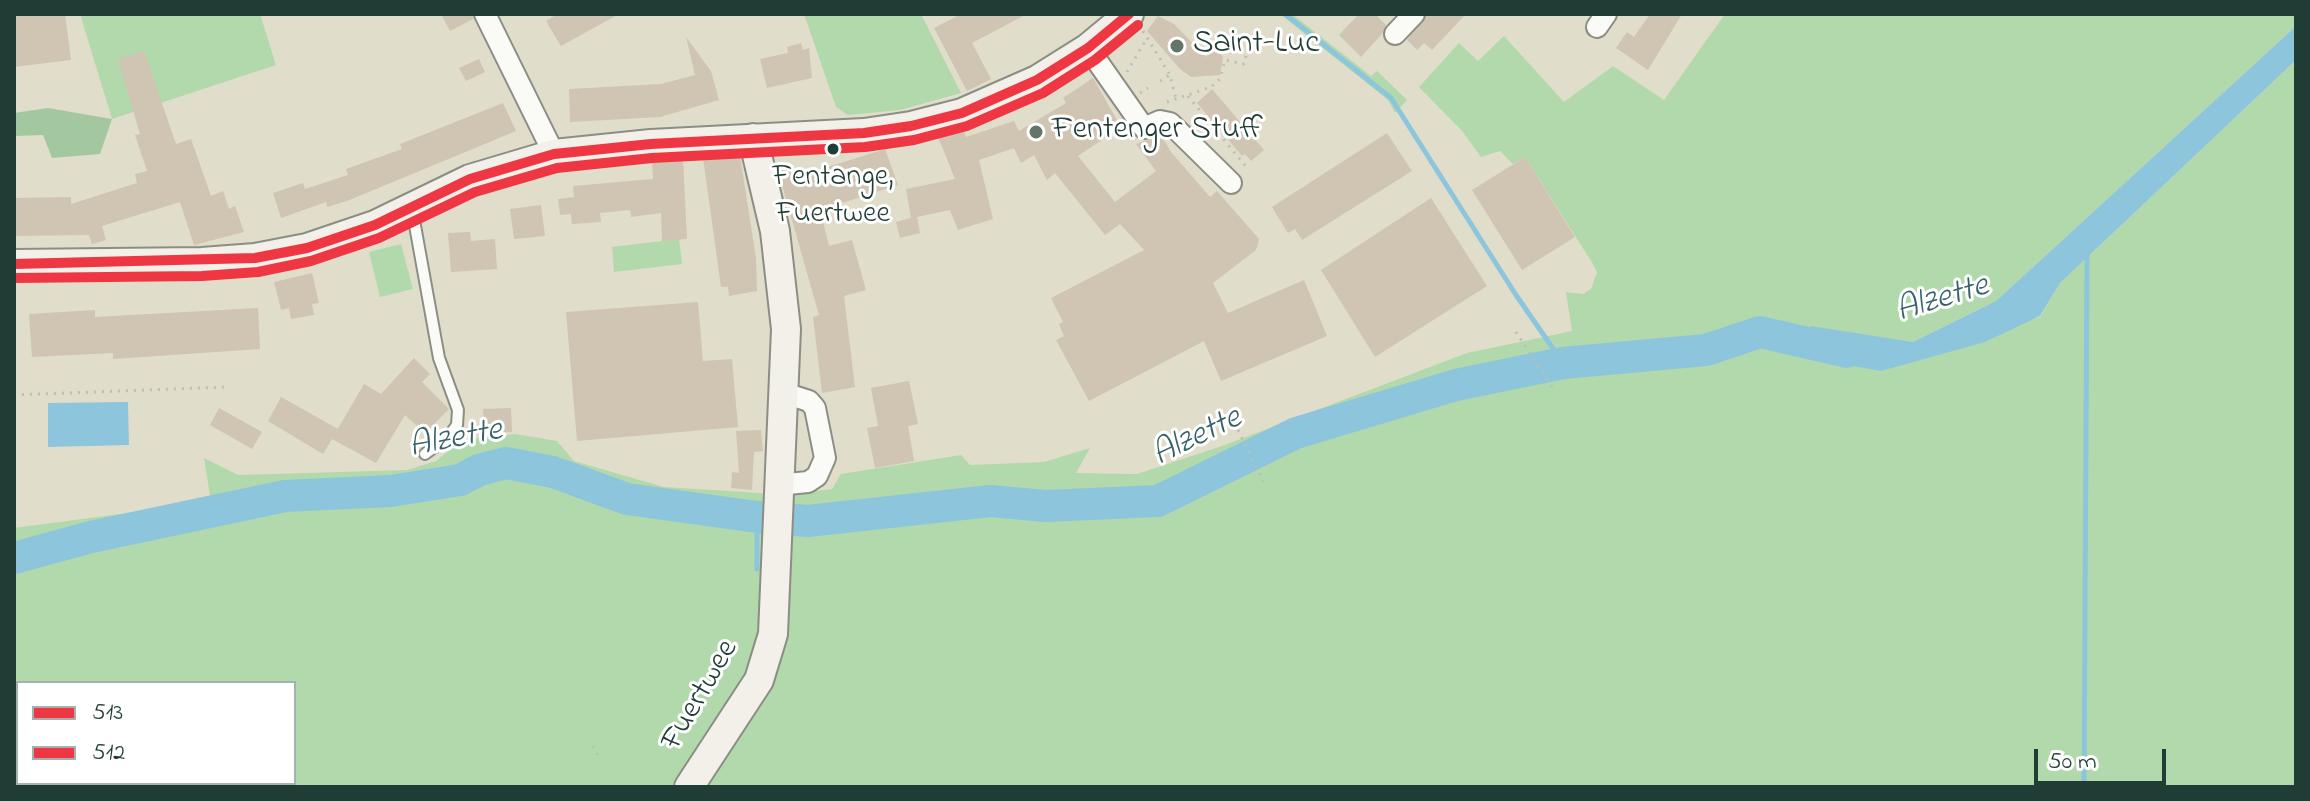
<!DOCTYPE html>
<style>
body{margin:0}
#map{position:relative;width:2310px;height:801px;overflow:hidden;background:#e1ddcb;font-family:"Indie Flower",sans-serif}
canvas{display:block}
.frame{position:absolute;inset:0;border:16px solid #1f3d34;pointer-events:none}
.legend{position:absolute;left:16px;top:681px;width:280px;height:104px;box-sizing:border-box;background:#fff;border:2px solid #a5b1ae;margin:0;padding:10px 14px;list-style:none;font-size:24px;color:#1f3d34}
.legend li{display:flex;align-items:center;gap:16px;height:40px}
.legend b{width:40px;border:2px solid #a5b1ae}
.scale{position:absolute;left:2034px;top:749px;width:132px;height:36px;box-sizing:border-box;border:4px solid #1f3d34;border-top:0;padding-left:10px;font-size:24px;line-height:28px;white-space:nowrap;color:#1f3d34;-webkit-text-stroke:6px #fff;paint-order:stroke}
</style>
<div id="map">
<canvas width="2310" height="801"></canvas>
<div class="frame"></div>
<ul class="legend">
<li><b style="height:10px;background:#ef3744"></b>513</li>
<li><b style="height:10px;background:#ef3744"></b>512</li>
</ul>
<div class="scale">50 m</div>
</div>
<script>
const ctx = document.querySelector('canvas').getContext('2d');
ctx.lineJoin = 'round';
function paint(path, color) { ctx.fillStyle = color; ctx.fill(path, 'evenodd'); }
const poly = rows => new Path2D(rows.map(r => 'M' + r).join(''));
function strokePath(path, color, width, dash) { ctx.strokeStyle = color; ctx.lineWidth = width; ctx.lineCap = dash ? 'butt' : 'round'; ctx.setLineDash(dash || []); ctx.stroke(path); }
function drawText(font, color, halo, rows, align = 'center') {
  ctx.font = font + ' "Indie Flower",sans-serif'; ctx.lineWidth = 6; ctx.setLineDash([]); ctx.textBaseline = 'middle'; ctx.strokeStyle = halo; ctx.fillStyle = color; for (const [text, x, y, turn = 0] of rows) {
    ctx.save(); ctx.translate(x, y); ctx.rotate((+turn || 0) * Math.PI / 180); ctx.textAlign = isNaN(turn) ? turn : align; if (halo) ctx.strokeText(text, 0, 0); ctx.fillText(text, 0, 0); ctx.restore();
  }
}
paint(poly([
 [80,14,260,14,276,65,112,119],
 [804,14,921,14,961,93,900,110,848,115,836,107],
 [1280,14,1292,14,1371,76,1377,71,1407,100,1395,113,1388,100],
 [1725,14,2296,14,2296,26,1996,301,1913,342,1811,327,1881,371,2040,317,2060,283,2296,60,2296,787,14,787,14,528,211,502,204,458,238,475,407,470,436,461,462,440,515,434,557,441,574,461,664,487,761,493,784,503,791,494,832,489,841,474,961,455,970,465,1044,462,1090,448,1076,473,1137,474,1222,446,1467,353,1572,331,1566,292,1583,294,1591,289,1597,272,1593,264,1525,157,1513,164,1500,151,1481,157,1463,132,1419,87,1459,43,1478,61,1504,36,1564,102,1613,66,1664,100],
 [18,683,294,683,294,783,18,783],
 [679,239,682,264,614,272,612,247],
 [401,244,413,289,380,297,369,252]
]), '#b2d9ac');
paint(poly([
 [48,108,112,119,100,154,52,158,43,135,14,136,14,113]
]), '#a3c8a0');
paint(poly([
 [2296,26,2296,60,2060,283,2040,316,1985,342,1881,371,1802,357,1811,326,1913,342,1996,301],
 [128,402,129,445,48,447,48,403]
]), '#8dc5dc');
strokePath(poly([
 [1285,14,1391,98,1516,295,1563,363],
 [757,517,757,569],
 [2084,787,2087,252]
]), '#8dc5dc', 5);
strokePath(poly([
 [14,558,91,537,285,496,391,491,460,480,479,470,506,463,553,472,627,499,757,517,808,521,990,501,1046,506,1158,501,1296,433,1456,385,1563,363,1706,350,1760,332,1847,352]
]), '#8dc5dc', 32);
paint(poly([
 [14,14,65,14,71,60,14,67],
 [441,14,472,14,473,19,450,31],
 [558,14,619,14,561,46,546,21],
 [961,14,1027,14,972,43,991,79,967,91,934,28],
 [1359,14,1375,14,1386,25,1382,34,1361,57,1339,35],
 [1427,14,1466,14,1432,50,1424,43,1417,50,1407,40],
 [1650,14,1682,14,1648,70,1616,48,1627,32,1634,37],
 [1158,16,1174,24,1206,57,1215,48,1223,57,1220,75,1191,77,1180,69,1147,31],
 [686,37,711,71,719,100,660,117,570,122,569,89,661,84,695,75],
 [801,43,803,50,809,48,812,78,767,88,760,59,788,53,787,47],
 [144,51,176,144,191,139,211,196,223,191,229,209,235,206,244,232,194,245,180,202,102,226,106,240,92,244,89,235,14,236,14,198,71,197,71,204,137,183,135,174,147,171,135,135,140,134,118,59],
 [479,59,485,72,466,81,459,68],
 [1093,78,1121,127,1078,156,1115,202,1156,171,1136,144,1161,135,1171,152,1210,197,1217,191,1259,239,1256,250,1213,283,1228,313,1304,280,1327,336,1221,381,1204,341,1089,401,1056,340,1064,336,1059,324,1063,322,1051,298,1144,250,1120,224,1105,235,1055,173,1047,180,1034,155,1021,163,1014,148,979,160,993,219,958,230,950,210,917,217,920,233,900,238,896,222,914,217,911,218,906,189,955,179,938,137,963,130,966,137,1014,121,1019,131,1066,103,1063,98],
 [1212,89,1264,150,1251,161,1245,154,1242,156,1197,103],
 [503,103,516,131,347,201,327,207,326,202,281,218,273,193,303,183,305,189,348,175,346,169,402,149,400,144],
 [1387,133,1412,171,1302,240,1295,229,1288,233,1272,207],
 [885,149,898,185,820,210,829,246,852,240,866,290,844,296,855,387,822,393,813,317,819,315,778,171,793,167,796,177],
 [740,156,756,258,757,291,729,296,728,287,721,287,703,158],
 [1525,157,1575,237,1522,270,1472,190],
 [683,159,687,239,662,241,661,213,631,217,630,210,600,213,601,222,572,224,571,214,560,215,558,199,574,197,573,186,653,179,652,161],
 [1431,198,1487,286,1375,357,1321,270],
 [541,205,545,236,514,239,510,209],
 [470,232,471,241,495,239,497,269,451,272,448,233],
 [312,273,319,303,312,304,314,315,291,319,289,308,281,310,274,282],
 [698,302,703,361,732,359,738,427,577,441,566,312],
 [258,308,260,349,113,359,113,353,32,357,29,314,95,310,95,317],
 [414,358,430,374,422,382,449,409,425,433,405,415,376,463,332,439,364,384,381,394],
 [909,381,918,424,908,426,914,461,875,468,867,428,878,426,871,388],
 [281,397,338,429,323,454,268,421],
 [219,408,262,432,252,449,210,425],
 [511,408,512,432,485,433,483,409],
 [761,430,763,451,754,452,752,490,731,488,732,472,739,473,736,431]
]), '#d0c4b2');
const lane = poly([
 [412,209,439,358,458,410,457,425,449,436,425,454]
]);
const street = poly([
 [485,14,554,154],
 [1597,27,1606,14],
 [1395,34,1414,14],
 [1088,48,1144,128,1160,121,1170,123,1231,183],
 [777,485,808,482,817,476,825,458,815,408,809,401,784,393]
]);
const secondary = poly([
 [14,264,202,262,255,258,307,248,375,225,470,179,554,154,651,144,864,133,911,126,962,113,1037,80,1088,48,1129,14],
 [689,787,759,680,773,634,786,329,775,231,753,138]
]);
strokePath(lane, '#8b8e84', 14);
strokePath(street, '#8b8e84', 24);
strokePath(secondary, '#8b8e84', 32);
strokePath(poly([
 [1143,31,1170,75,1176,99],
 [1127,72,1147,38],
 [1160,81,1170,75],
 [1140,93,1148,88],
 [1188,96,1248,169],
 [1167,102,1211,87,1220,79,1225,60,1244,64,1251,36],
 [1516,332,1552,387],
 [14,395,226,387],
 [1238,430,1265,485],
 [593,746,600,759]
]), '#bbbeb9', 3, [2, 6]);
strokePath(lane, '#fafaf7', 10);
strokePath(street, '#fafaf7', 20);
strokePath(secondary, '#f3f0e9', 28);
strokePath(poly([
 [14,264,255,258,307,248,375,225,470,179,554,154,651,144,864,133,911,126,962,113,1037,80,1088,48,1129,14]
]), '#ef3744', 10);
strokePath(poly([
 [14,278,202,276,258,272,311,261,379,238,475,192,557,168,652,158,865,147,914,140,967,126,1043,93,1095,60,1138,25]
]), '#ef3744', 10);
for (const [x, y, r, color] of [
 [1177,46,8,"#637569"],
 [1036,132,8,"#637569"],
 [833,149,7,"#1f3d34"]
]) { const dot = new Path2D(); dot.arc(x, y, r, 0, 2 * Math.PI); ctx.fillStyle = color; ctx.fill(dot); strokePath(dot, '#fff', 3); }
drawText('30px', '#1f3d34', '#fff', [
 ["Fentange,",833,179],
 ["Fuertwee",833,216]
]);
drawText('32px', '#1f3d34', '#fff', [
 ["Saint-Luc",1193,46],
 ["Fentenger Stuff",1052,132]
], 'left');
drawText('32px', '#1f3d34', '#fff', [
 ["Fuertwee",702,696,-60]
]);
drawText('italic 34px', '#356369', '#fff', [
 ["Alzette",1943,301,-17],
 ["Alzette",1198,439,-26],
 ["Alzette",456,441,-11]
]);
</script>
